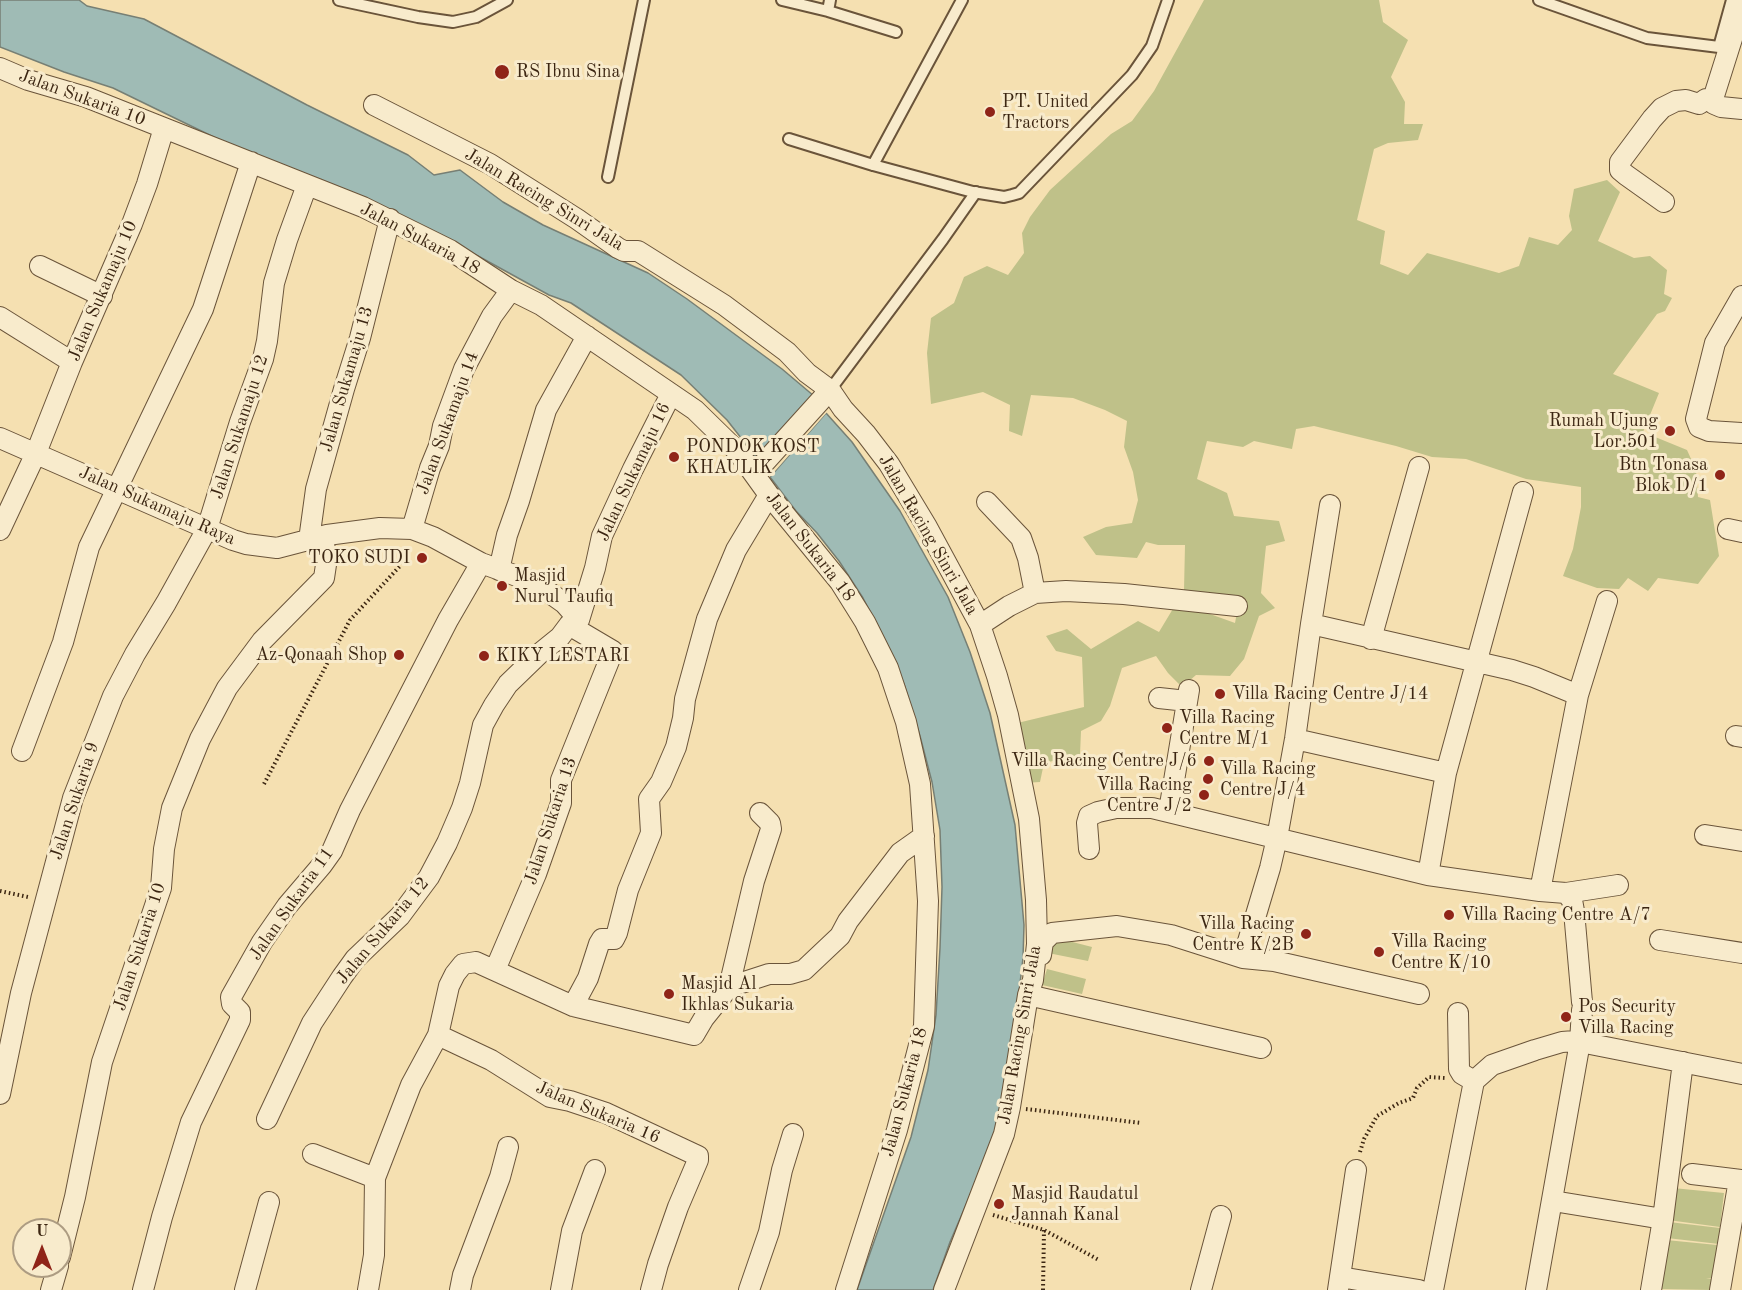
<!DOCTYPE html>
<style>
body{margin:0}
#map{position:relative;width:1742px;height:1290px;overflow:hidden;background:#f5e0b1;font-family:"Old Standard TT",serif}
canvas{display:block}
.north{position:absolute;left:12px;top:1218px;width:60px;height:60px;box-sizing:border-box;background:#f8ebcc;border:2px solid #ad9c82;border-radius:50%;rotate:0deg;font-size:16px;font-weight:700;line-height:24px;text-align:center;color:#3c2612}
.north::after{content:'';display:block;margin:auto;width:21px;height:27px;background:#8f2418;clip-path:polygon(50% 0,100% 100%,50% 72%,0 100%)}
</style>
<div id="map">
<canvas width="1742" height="1290"></canvas>
<div class="north">U</div>
</div>
<script>
const ctx = document.querySelector('canvas').getContext('2d');
ctx.lineJoin = 'round';
function paint(path, color) { ctx.fillStyle = color; ctx.fill(path, 'evenodd'); }
const poly = rows => new Path2D(rows.map(r => 'M' + r).join(''));
function strokePath(path, color, width, dash) { ctx.strokeStyle = color; ctx.lineWidth = width; ctx.lineCap = dash ? 'butt' : 'round'; ctx.setLineDash(dash || []); ctx.stroke(path); }
function drawText(font, color, halo, rows, align = 'center') {
  ctx.font = font + ' "Old Standard TT",serif'; ctx.lineWidth = 6; ctx.setLineDash([]); ctx.textBaseline = 'middle'; ctx.strokeStyle = halo; ctx.fillStyle = color; for (const [text, x, y, turn = 0] of rows) {
    ctx.save(); ctx.translate(x, y); ctx.rotate((+turn || 0) * Math.PI / 180); ctx.textAlign = isNaN(turn) ? turn : align; if (halo) ctx.strokeText(text, 0, 0); ctx.fillText(text, 0, 0); ctx.restore();
  }
}
paint(poly([
 [1204,0,1379,0,1383,22,1408,40,1391,77,1405,102,1404,124,1423,124,1418,140,1388,143,1374,149,1357,220,1385,231,1380,264,1408,275,1427,253,1499,273,1519,266,1529,237,1558,245,1572,230,1569,216,1574,189,1607,180,1620,192,1598,241,1634,258,1650,256,1667,270,1664,294,1672,298,1665,311,1657,314,1613,374,1659,393,1643,432,1687,450,1696,470,1698,497,1710,500,1719,556,1698,584,1658,578,1648,591,1628,578,1619,589,1597,588,1563,576,1573,549,1581,507,1581,487,1526,479,1466,459,1432,457,1396,446,1314,426,1296,429,1292,449,1254,441,1243,447,1207,441,1197,479,1227,493,1234,516,1279,521,1285,541,1266,546,1261,593,1275,608,1259,616,1244,659,1230,676,1196,675,1182,687,1168,673,1156,656,1122,668,1110,706,1101,721,1081,731,1080,755,1044,763,1040,782,1024,783,1009,725,1084,707,1082,657,1056,651,1046,636,1067,629,1091,649,1138,621,1159,632,1174,607,1210,614,1235,623,1240,596,1184,590,1185,545,1158,545,1146,542,1137,558,1096,555,1083,537,1106,527,1132,523,1138,500,1133,472,1124,447,1127,421,1105,410,1073,398,1031,395,1022,436,1009,431,1010,405,983,392,931,404,927,353,931,318,954,303,964,277,987,266,1008,275,1024,253,1022,233,1030,217,1050,190,1111,134,1132,121,1154,91],
 [1053,937,1092,947,1088,961,1048,953],
 [1047,969,1086,979,1082,994,1042,985],
 [1673,1188,1724,1193,1720,1227,1668,1220],
 [1669,1222,1720,1228,1719,1244,1667,1238],
 [1666,1240,1717,1245,1715,1278,1706,1278,1713,1279,1712,1290,1660,1289]
]), '#bfc189');
const water = poly([
 [0,0,79,0,87,6,144,19,307,105,408,155,434,175,460,170,503,202,543,225,648,273,687,299,782,369,814,396,756,457,727,420,681,375,571,303,549,295,478,256,263,161,113,88,64,72,0,47,0,0],
 [826,413,852,442,900,511,948,597,970,652,990,713,1015,825,1024,925,1023,958,1008,1085,993,1142,950,1242,933,1290,857,1290,911,1137,928,1070,936,1015,940,948,942,887,940,830,932,782,920,736,904,684,885,640,863,598,839,561,817,533,796,511,770,477,826,413]
]);
paint(water, '#9fbbb5');
strokePath(water, '#777f74', 1.5);
paint(poly([
 [826,410,828,411,768,479,768,475]
]), '#f5e0b1');
const lane = poly([
 [339,0,418,17,453,22,476,17,507,0],
 [782,0,828,11,830,0],
 [1539,0,1647,38,1719,47,1732,0],
 [828,11,896,32],
 [789,139,873,165,973,192,1004,197,1012,195,1019,193,1132,75,1152,46,1168,0],
 [873,165,962,0],
 [608,177,644,0],
 [830,390,943,239,976,192]
]);
const street = poly([
 [1742,7,1713,99,1714,104,1721,107,1742,109],
 [0,68,28,80,86,97,363,207,450,250,511,290,541,305,695,410,738,452,769,495,840,582,865,622,888,668,906,722,920,784,928,901,924,1026,897,1130,846,1290],
 [374,105,490,164,577,219,618,248,624,251,638,251,724,305,787,352,807,373,830,390,843,409,866,434,889,464,927,527,980,625,997,676,1008,715,1029,819,1036,900,1037,944,1033,980,1028,995,1010,1107,1004,1134,944,1290],
 [1664,202,1626,175,1620,170,1620,162,1652,119,1662,108,1676,101,1686,100,1699,104,1706,99,1713,99],
 [40,266,102,296],
 [1742,296,1715,343,1696,419,1699,427,1709,431,1742,433],
 [0,317,72,362],
 [0,438,233,540,246,544,277,548,327,535,380,528,412,529,433,537,481,563,536,583,564,603,579,620],
 [754,474,830,390],
 [987,502,1021,538,1028,558,1035,593],
 [412,529,430,468,439,446,443,426,464,369,492,316,511,290],
 [1728,529,1742,532],
 [0,530,36,453,72,362,132,224,147,184,164,128],
 [309,540,316,489,344,389,360,338,390,219],
 [499,570,507,535,519,501,546,410,587,336],
 [579,620,595,568,602,536,633,469,671,394],
 [1311,624,1512,670,1534,677,1578,695],
 [980,625,1009,606,1035,593,1066,591,1124,594,1237,606],
 [1371,639,1419,467],
 [1159,698,1187,701],
 [1736,736,1742,737],
 [1295,739,1446,773],
 [22,751,63,642,89,547,203,309,251,162],
 [1169,811,1189,690],
 [1705,835,1742,841],
 [1089,849,1087,823,1089,816,1098,812,1116,808,1152,808,1428,875,1540,891,1566,893,1572,900,1574,911,1582,1002],
 [1428,875,1446,773,1523,492],
 [1540,891,1578,695,1607,601],
 [1566,893,1618,885],
 [1660,940,1742,953],
 [1041,955,1043,942,1052,933,1117,926,1171,935,1243,958,1274,961,1419,994],
 [1243,958,1270,868,1277,838,1295,739,1311,624,1330,505],
 [495,970,536,874,561,803,561,780,613,651,569,625],
 [729,987,769,974,790,974,804,970,840,936,848,921,900,853,924,836],
 [1028,995,1261,1048],
 [573,1006,588,978,599,944,602,939,614,939,617,933,628,890,651,833,649,799,661,782,676,747,683,718,685,699,707,619,736,550,769,495],
 [1458,1013,1459,1069,1462,1074,1474,1081],
 [438,1035,491,1060,550,1097,570,1101,606,1113,698,1156,698,1160,678,1207,658,1264,651,1290],
 [0,1094,21,993,73,798,113,696,135,654,166,603,207,529,240,422,263,359,267,341,274,283,287,240,307,185],
 [267,1119,312,1023,342,977,355,959,400,916,429,877,447,843,462,808,470,783,483,725,494,705,508,684,539,654,560,637,569,625,579,620],
 [313,1154,375,1178],
 [1692,1174,1742,1180],
 [1553,1201,1663,1219],
 [60,1257,75,1197,102,1062,161,888,164,849,172,808,200,739,227,688,262,641,324,578,327,558,322,536],
 [1340,1277,1419,1290],
 [51,1290,58,1266],
 [143,1290,162,1217,191,1122,240,1020,240,1012,232,1004,231,997,262,942,287,906,322,865,332,851,350,810,448,620,481,563],
 [245,1290,269,1202],
 [368,1290,374,1255,375,1178,411,1085,438,1035,449,986,455,974,463,964,476,962,573,1006,694,1035,704,1018,729,987,754,881,771,829,770,823,760,813],
 [460,1290,463,1275,500,1177,508,1147],
 [561,1290,572,1231,595,1170],
 [749,1290,769,1232,782,1170,793,1134],
 [1201,1290,1221,1216],
 [1338,1290,1356,1170],
 [1433,1290,1474,1081,1492,1065,1535,1050,1562,1042,1575,1041,1742,1074],
 [1536,1290,1580,1042,1582,1010],
 [1651,1290,1663,1219,1683,1062],
 [1720,1290,1739,1180]
]);
strokePath(lane, '#6a543a', 14);
strokePath(street, '#6a543a', 22);
strokePath(poly([
 [264,784,350,620,400,566,406,547],
 [0,891,28,897],
 [1026,1109,1141,1123],
 [1360,1152,1364,1139,1377,1116,1399,1103,1413,1098,1417,1088,1429,1077,1445,1078],
 [993,1215,1044,1230,1099,1260],
 [1043,1290,1044,1230]
]), '#3c2612', 4, [1.5, 3]);
strokePath(lane, '#f8ebcc', 10);
strokePath(street, '#f8ebcc', 20);
for (const [x, y, r, color] of [
 [502,72,8,"#8f2418"],
 [990,112,6,"#8f2418"],
 [1670,431,6,"#8f2418"],
 [674,457,6,"#8f2418"],
 [1720,475,6,"#8f2418"],
 [422,558,6,"#8f2418"],
 [502,586,6,"#8f2418"],
 [399,655,6,"#8f2418"],
 [484,656,6,"#8f2418"],
 [1220,694,6,"#8f2418"],
 [1167,728,6,"#8f2418"],
 [1209,761,6,"#8f2418"],
 [1208,779,6,"#8f2418"],
 [1204,795,6,"#8f2418"],
 [1449,915,6,"#8f2418"],
 [1306,934,6,"#8f2418"],
 [1379,952,6,"#8f2418"],
 [669,994,6,"#8f2418"],
 [1566,1017,6,"#8f2418"],
 [999,1204,6,"#8f2418"]
]) { const dot = new Path2D(); dot.arc(x, y, r, 0, 2 * Math.PI); ctx.fillStyle = color; ctx.fill(dot); strokePath(dot, '#f8ebcc', 2); }
drawText('18px', '#3c2612', '#f8ebcc', [
 ["RS Ibnu Sina",516,72],
 ["PT. United",1002,102],
 ["Tractors",1002,123],
 ["Rumah Ujung",1658,421,"right"],
 ["Lor.501",1658,442,"right"],
 ["PONDOK KOST",686,447],
 ["KHAULIK",686,468],
 ["Btn Tonasa",1708,465,"right"],
 ["Blok D/1",1708,486,"right"],
 ["TOKO SUDI",410,558,"right"],
 ["Masjid",514,576],
 ["Nurul Taufiq",514,597],
 ["Az-Qonaah Shop",387,655,"right"],
 ["KIKY LESTARI",496,656],
 ["Villa Racing Centre J/14",1232,694],
 ["Villa Racing",1179,718],
 ["Centre M/1",1179,739],
 ["Villa Racing Centre J/6",1197,761,"right"],
 ["Villa Racing",1220,769],
 ["Centre J/4",1220,790],
 ["Villa Racing",1192,785,"right"],
 ["Centre J/2",1192,806,"right"],
 ["Villa Racing Centre A/7",1461,915],
 ["Villa Racing",1294,924,"right"],
 ["Centre K/2B",1294,945,"right"],
 ["Villa Racing",1391,942],
 ["Centre K/10",1391,963],
 ["Masjid Al",681,984],
 ["Ikhlas Sukaria",681,1005],
 ["Pos Security",1578,1007],
 ["Villa Racing",1578,1028],
 ["Masjid Raudatul",1011,1194],
 ["Jannah Kanal",1011,1215]
], 'left');
drawText('18px', '#3c2612', '#f8ebcc', [
 ["Jalan Sukaria 10",82,98,20],
 ["Jalan Racing Sinri Jala",544,200,31],
 ["Jalan Sukaria 18",420,239,28],
 ["Jalan Sukamaju 10",103,291,-67],
 ["Jalan Sukamaju 13",347,379,-74],
 ["Jalan Sukamaju 14",448,423,-70],
 ["Jalan Sukamaju 12",240,427,-72],
 ["Jalan Sukamaju 16",634,472,-65],
 ["Jalan Sukamaju Raya",157,506,24],
 ["Jalan Racing Sinri Jala",928,535,60],
 ["Jalan Sukaria 18",810,547,52],
 ["Jalan Sukaria 9",75,801,-72],
 ["Jalan Sukaria 13",551,821,-72],
 ["Jalan Sukaria 11",292,904,-55],
 ["Jalan Sukaria 12",383,931,-50],
 ["Jalan Sukaria 10",140,947,-72],
 ["Jalan Racing Sinri Jala",1020,1035,-80],
 ["Jalan Sukaria 18",905,1092,-75],
 ["Jalan Sukaria 16",598,1113,23]
]);
</script>
